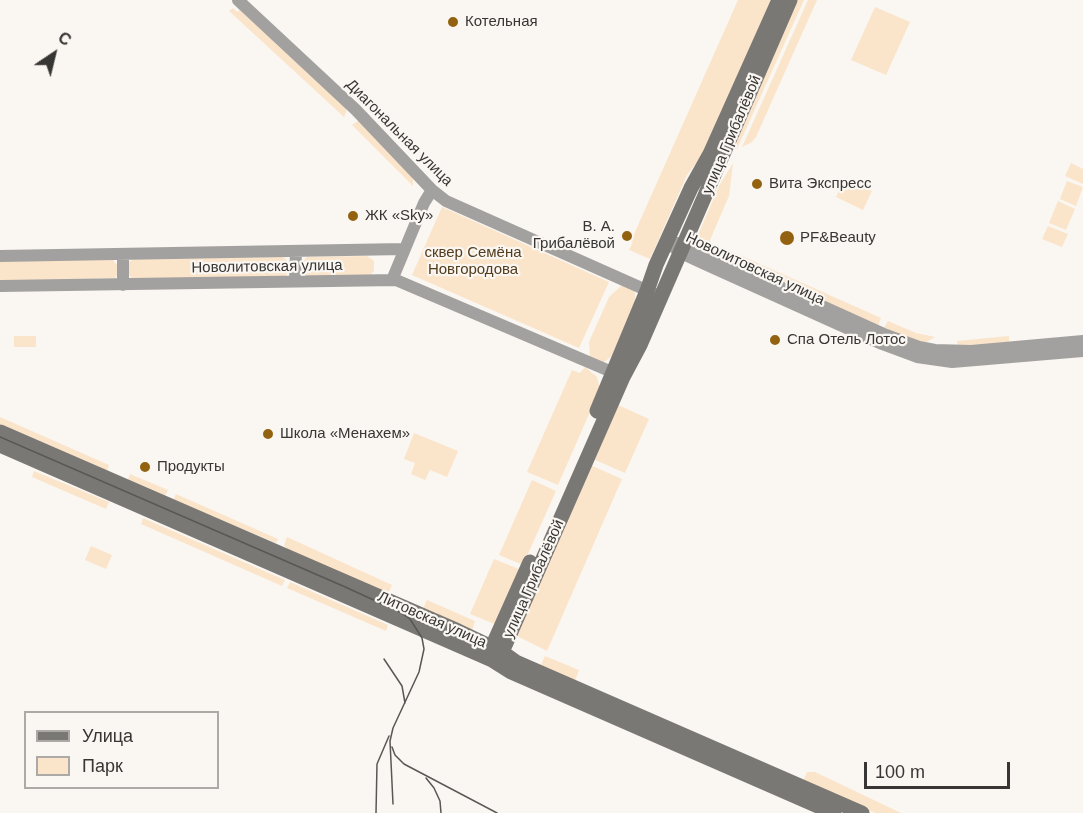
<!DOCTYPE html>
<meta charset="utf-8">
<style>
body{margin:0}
#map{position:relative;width:1083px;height:813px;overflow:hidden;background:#faf6f2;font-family:Helvetica,sans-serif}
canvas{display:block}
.legend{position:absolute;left:24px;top:711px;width:195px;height:78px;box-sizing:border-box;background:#faf6f2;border:2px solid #aca9a6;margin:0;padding:8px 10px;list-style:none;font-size:18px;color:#373634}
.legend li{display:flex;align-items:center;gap:12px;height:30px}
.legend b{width:30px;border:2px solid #aca9a6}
.north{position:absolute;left:24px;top:24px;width:60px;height:60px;-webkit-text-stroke:4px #faf6f2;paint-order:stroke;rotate:35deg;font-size:16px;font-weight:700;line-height:24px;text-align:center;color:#373634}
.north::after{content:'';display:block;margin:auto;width:21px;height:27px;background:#373634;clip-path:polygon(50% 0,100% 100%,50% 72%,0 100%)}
.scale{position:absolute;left:864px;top:762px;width:146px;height:27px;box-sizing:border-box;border:3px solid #373634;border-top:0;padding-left:8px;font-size:18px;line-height:21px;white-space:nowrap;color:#373634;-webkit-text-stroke:4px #faf6f2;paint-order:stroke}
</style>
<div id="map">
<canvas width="1083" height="813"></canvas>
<ul class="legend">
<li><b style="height:8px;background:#7a7875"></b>Улица</li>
<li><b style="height:16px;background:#fbe5ca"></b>Парк</li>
</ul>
<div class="north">С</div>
<div class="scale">100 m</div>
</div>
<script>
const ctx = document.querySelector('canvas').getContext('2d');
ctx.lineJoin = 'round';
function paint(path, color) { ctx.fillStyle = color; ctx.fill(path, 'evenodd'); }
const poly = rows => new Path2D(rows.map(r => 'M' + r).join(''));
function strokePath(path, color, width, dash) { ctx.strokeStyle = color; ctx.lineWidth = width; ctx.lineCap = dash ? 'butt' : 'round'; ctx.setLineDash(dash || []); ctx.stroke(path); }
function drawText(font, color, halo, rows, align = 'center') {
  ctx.font = font + ' Helvetica,sans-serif'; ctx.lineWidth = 4.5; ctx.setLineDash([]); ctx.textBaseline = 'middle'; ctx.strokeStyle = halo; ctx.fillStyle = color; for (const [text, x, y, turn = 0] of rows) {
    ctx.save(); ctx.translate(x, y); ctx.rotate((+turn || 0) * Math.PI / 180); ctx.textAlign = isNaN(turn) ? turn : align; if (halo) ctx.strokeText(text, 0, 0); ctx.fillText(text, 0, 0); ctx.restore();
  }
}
paint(poly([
 [738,0,773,0,706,150,687,175,650,259,629,250,633,242,631,241],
 [796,0,804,0,737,149,734,148,732,146],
 [808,0,817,0,756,137,752,142,742,147],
 [875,7,910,22,886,75,851,60],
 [233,8,237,12,240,10,347,109,344,117,229,11],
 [358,121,362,122,413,178,413,186,352,125],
 [733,163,729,196,710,240,712,245,710,250,700,244,698,235,719,186],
 [1071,163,1083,169,1083,184,1065,176],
 [845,178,872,191,863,210,836,197],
 [1067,181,1083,187,1076,206,1060,199],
 [1058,201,1075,209,1066,230,1049,223],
 [442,207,609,282,579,348,412,275],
 [1048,226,1068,234,1062,247,1042,239],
 [724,248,881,318,878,326,719,254,721,249],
 [367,256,374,261,374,271,370,275,305,276,302,271,302,262,307,257],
 [283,257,290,263,286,276,133,279,128,275,129,262,133,259],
 [112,259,117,265,118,274,115,278,0,281,0,261],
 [622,285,632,289,635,293,635,302,612,356,604,362,599,362,590,357,589,342,609,297],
 [888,321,916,333,935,337,923,344,884,328],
 [14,336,36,336,36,347,14,347],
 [1009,336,1009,342,958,347,957,341],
 [585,367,597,377,600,389,558,485,527,472,572,370,580,373],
 [618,405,649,419,625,473,593,459],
 [0,417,109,465,107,472,0,425],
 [414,433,458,451,447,477,430,470,425,480,411,474,415,463,404,459],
 [590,465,622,479,547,651,515,635],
 [34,471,109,502,106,509,32,477],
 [130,474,168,490,165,496,128,480],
 [532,480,556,491,523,565,499,555],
 [176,494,278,539,276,543,173,500],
 [143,518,285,580,282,586,141,524],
 [287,537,392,585,388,594,288,550,284,545],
 [91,546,112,555,106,569,85,560],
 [494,559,521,570,497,625,470,614],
 [290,582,388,625,386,631,287,588],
 [427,600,475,621,472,630,423,609],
 [545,656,579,670,575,681,540,667],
 [807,772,815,772,901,813,875,813,803,781]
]), '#fbe5ca');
strokePath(poly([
 [238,0,356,110,432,190,446,201,655,294],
 [667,242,681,253,707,265,882,344,917,357,952,362,1083,351],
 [677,243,685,244,886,335,919,347,935,350,971,351,1083,341],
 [0,256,404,249],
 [392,280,424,203,432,190],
 [295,281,296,252],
 [123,285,123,254],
 [0,286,396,280,619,375]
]), '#a3a19f', 12);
strokePath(poly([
 [597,411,647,291,656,265,691,188,710,154,779,0],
 [0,432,458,631,502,652,516,662,862,813],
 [0,445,492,660,511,672,834,813],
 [492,656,492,647,530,562],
 [494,658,502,652,623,377,640,345,790,0]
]), '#7a7875', 15);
strokePath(poly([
 [0,437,343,586,400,612,410,619,422,638,424,649,419,672,393,728,390,741,393,804],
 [384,659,402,686,405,703],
 [392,747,395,755,404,764,497,813],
 [426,778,434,788,440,801,441,813],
 [376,813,377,764,389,736]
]), '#595755', 1.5);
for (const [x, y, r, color] of [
 [453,22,6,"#926211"],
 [757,184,6,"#926211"],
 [353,216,6,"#926211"],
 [627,236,6,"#926211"],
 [787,238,8,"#926211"],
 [775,340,6,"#926211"],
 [268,434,6,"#926211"],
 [145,467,6,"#926211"]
]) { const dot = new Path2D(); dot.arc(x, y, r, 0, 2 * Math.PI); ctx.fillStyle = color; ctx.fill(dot); strokePath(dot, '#faf6f2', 2); }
drawText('15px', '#373634', '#faf6f2', [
 ["Котельная",465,22],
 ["Вита Экспресс",769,184],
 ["ЖК «Sky»",365,216],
 ["В. А.",615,227,"right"],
 ["Грибалёвой",615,244,"right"],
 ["PF&Beauty",800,238],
 ["Спа Отель Лотос",787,340],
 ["Школа «Менахем»",280,434],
 ["Продукты",157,467]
], 'left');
drawText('15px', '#373634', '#faf6f2', [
 ["Диагональная улица",399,133,45],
 ["улица Грибалёвой",732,135,-67],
 ["Новолитовская улица",267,267,-1],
 ["Новолитовская улица",755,269,25],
 ["улица Грибалёвой",534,579,-66],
 ["Литовская улица",432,620,24]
]);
drawText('15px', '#533c1c', '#faf6f2', [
 ["сквер Семёна",473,253],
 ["Новгородова",473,270]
]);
</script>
